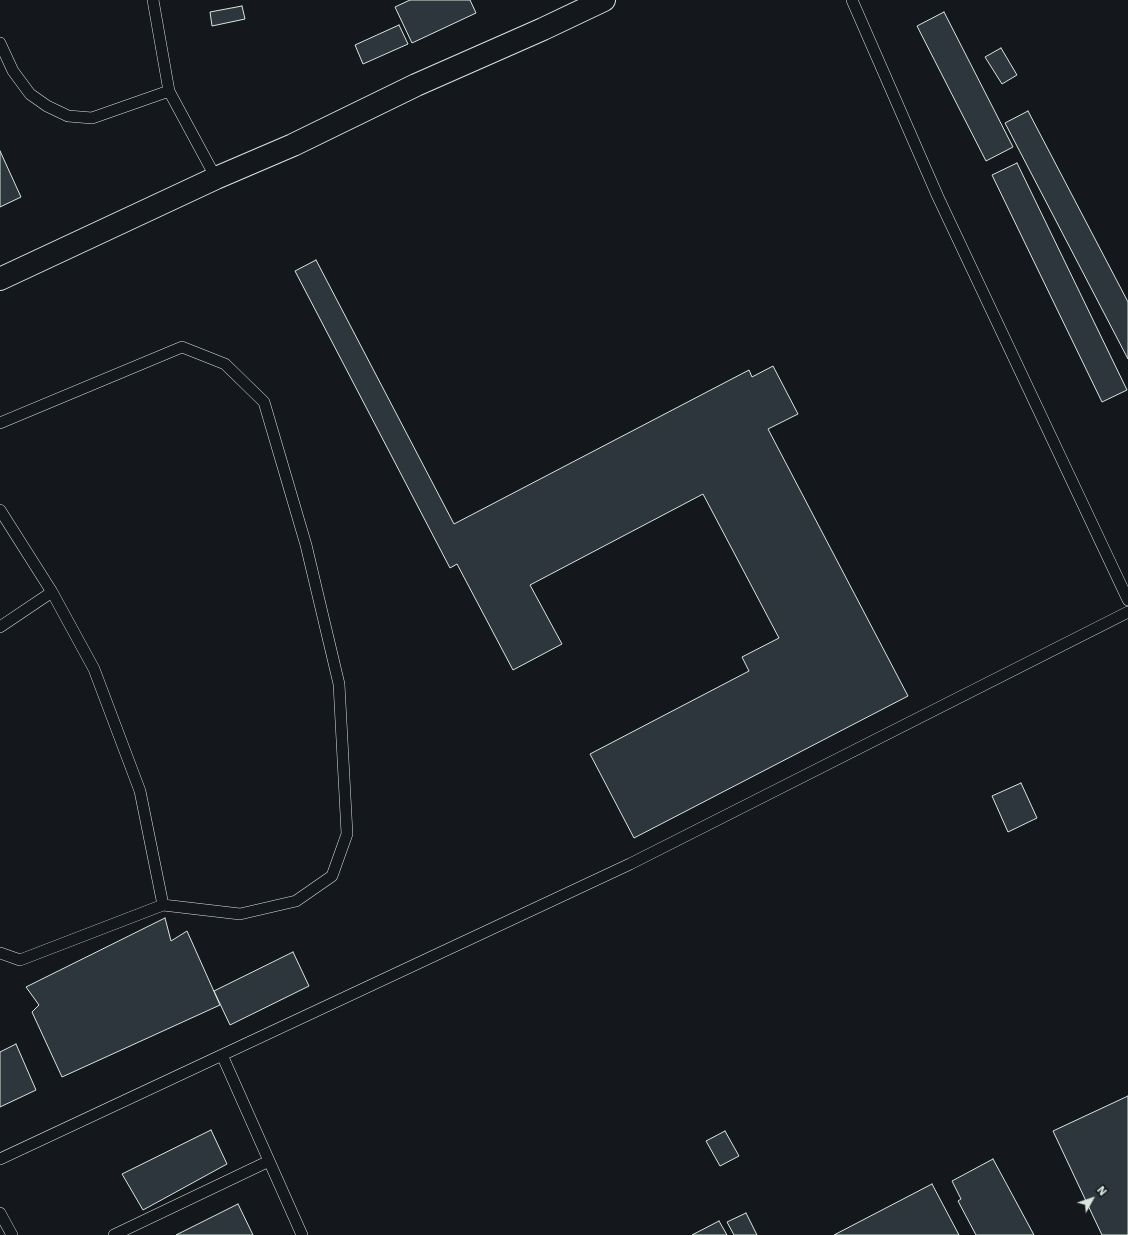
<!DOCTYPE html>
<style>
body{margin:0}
#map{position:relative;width:1128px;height:1235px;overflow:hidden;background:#14181c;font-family:"Work Sans",sans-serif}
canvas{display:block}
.north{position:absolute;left:1072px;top:1179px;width:40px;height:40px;-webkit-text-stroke:3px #14181c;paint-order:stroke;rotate:50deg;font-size:11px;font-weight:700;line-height:16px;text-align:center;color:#d8e6dc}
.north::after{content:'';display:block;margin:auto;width:14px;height:18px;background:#d8e6dc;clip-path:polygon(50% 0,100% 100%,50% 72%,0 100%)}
</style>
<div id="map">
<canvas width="1128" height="1235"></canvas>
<div class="north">N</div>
</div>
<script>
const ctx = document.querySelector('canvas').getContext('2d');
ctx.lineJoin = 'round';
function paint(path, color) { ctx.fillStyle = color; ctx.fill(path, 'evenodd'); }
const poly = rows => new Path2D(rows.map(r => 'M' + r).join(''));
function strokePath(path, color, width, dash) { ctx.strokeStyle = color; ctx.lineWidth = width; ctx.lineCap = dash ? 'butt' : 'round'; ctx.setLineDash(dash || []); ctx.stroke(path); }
const building = poly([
 [410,0,470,0,476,13,412,43,395,7,410,0],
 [242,6,245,19,212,26,210,12,242,6],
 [944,12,1013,147,986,161,917,26,944,12],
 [399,25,408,44,363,64,355,45,399,25],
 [1001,48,1017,75,1002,84,985,57,1001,48],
 [1028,111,1128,302,1128,359,1005,123,1028,111],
 [0,151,21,197,0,207,0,151],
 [1017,163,1127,390,1102,402,992,175,1017,163],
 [316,260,454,524,749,370,752,377,773,366,798,414,768,429,908,696,634,838,590,754,749,671,742,657,779,638,703,494,530,585,562,644,513,670,457,564,450,568,295,271,316,260],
 [1021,783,1037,818,1008,832,992,796,1021,783],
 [165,918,171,941,187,931,220,1005,62,1077,32,1012,39,1005,26,987,165,918],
 [293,952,309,986,230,1025,214,991,293,952],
 [16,1044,36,1090,0,1107,0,1052,16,1044],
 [1128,1096,1128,1235,1102,1235,1053,1131,1128,1096],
 [211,1130,227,1164,143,1210,122,1174,211,1130],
 [725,1131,739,1156,720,1166,706,1141,725,1131],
 [993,1159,1034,1235,976,1235,958,1201,961,1199,952,1181,993,1159],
 [932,1184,959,1235,834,1235,932,1184],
 [238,1204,253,1235,176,1235,238,1204],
 [746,1213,757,1235,734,1235,727,1222,746,1213],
 [719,1221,727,1235,692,1235,719,1221]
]);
paint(building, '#2c363c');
strokePath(building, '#d8e6dc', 1);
const lane = poly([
 [153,0,169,91,216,178],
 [852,0,938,197,1128,600],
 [0,43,13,71,30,94,47,106,68,116,92,118,169,91],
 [0,423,182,347,225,364,264,402,306,545,339,684,347,834,332,876,296,901,240,914,163,905,20,960,0,953],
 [0,510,52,592,94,669,140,791,163,905],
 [0,627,52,592],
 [222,1055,302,1235],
 [0,1159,630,864,1128,612],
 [0,1213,12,1235],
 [114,1235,269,1161]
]);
const secondary = poly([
 [0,279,216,178,293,145,416,85,543,29,604,0]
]);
strokePath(lane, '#d8e6dc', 12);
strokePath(secondary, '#d8e6dc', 24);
strokePath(lane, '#14181c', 11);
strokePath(secondary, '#14181c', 22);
</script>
